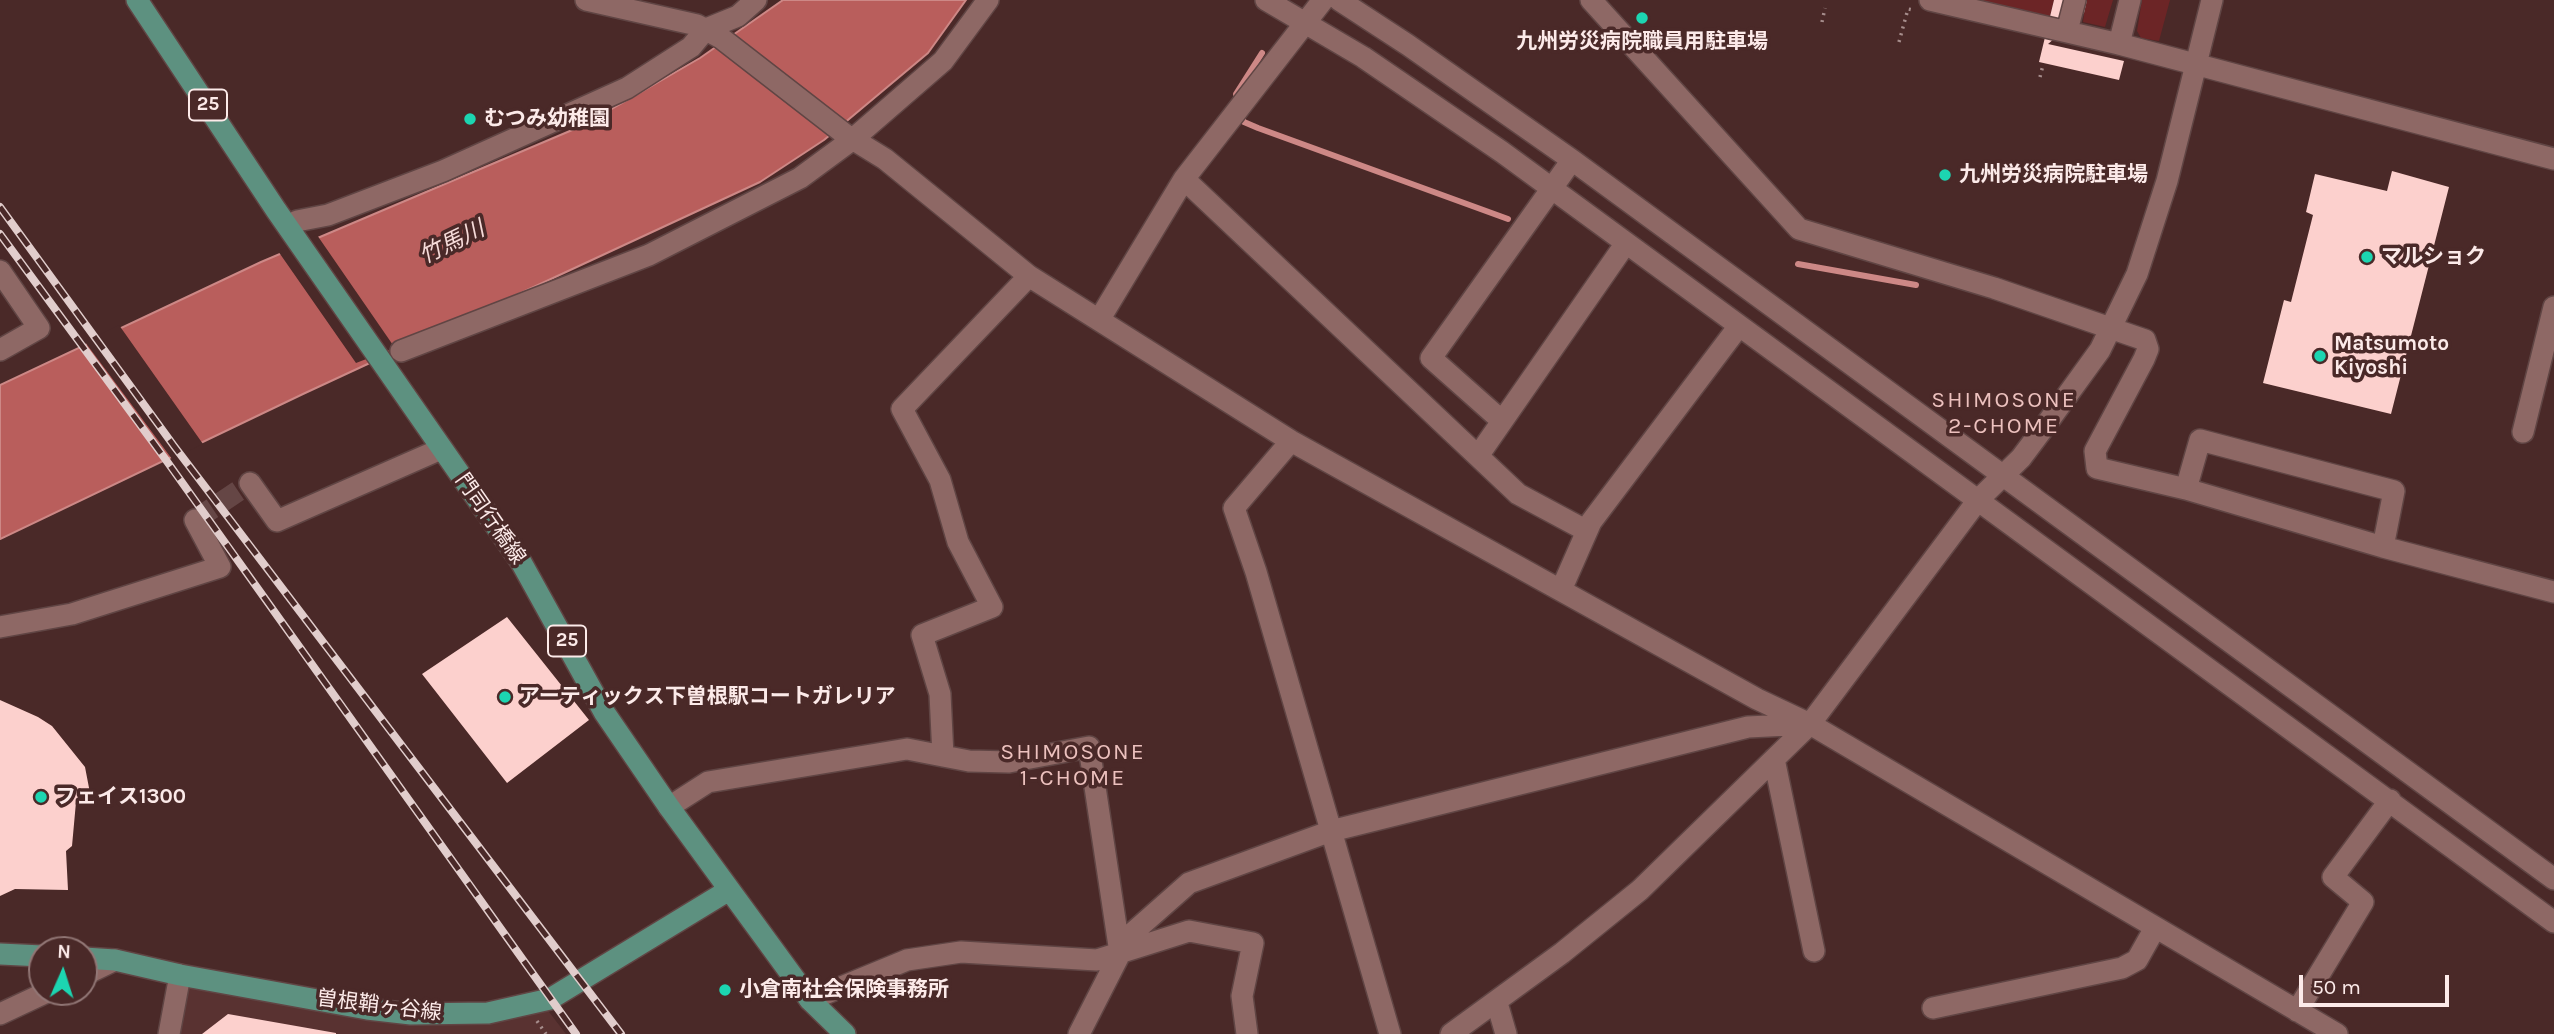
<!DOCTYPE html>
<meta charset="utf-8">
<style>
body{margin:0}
#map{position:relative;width:2554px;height:1034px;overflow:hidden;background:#4a2928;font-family:Karla,sans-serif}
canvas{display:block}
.north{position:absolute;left:28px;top:936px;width:70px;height:70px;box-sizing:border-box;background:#4a2928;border:2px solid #917675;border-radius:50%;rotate:3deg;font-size:19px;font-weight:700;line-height:28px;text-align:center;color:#fceae9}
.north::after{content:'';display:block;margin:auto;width:24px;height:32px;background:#1cd5b1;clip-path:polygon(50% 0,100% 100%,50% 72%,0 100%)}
.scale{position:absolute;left:2299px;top:975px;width:150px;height:32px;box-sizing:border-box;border:4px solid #fceae9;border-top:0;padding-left:9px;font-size:21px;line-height:24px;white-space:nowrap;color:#fceae9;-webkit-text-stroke:5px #4a2928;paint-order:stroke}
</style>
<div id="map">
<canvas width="2554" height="1034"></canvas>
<div class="north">N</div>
<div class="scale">50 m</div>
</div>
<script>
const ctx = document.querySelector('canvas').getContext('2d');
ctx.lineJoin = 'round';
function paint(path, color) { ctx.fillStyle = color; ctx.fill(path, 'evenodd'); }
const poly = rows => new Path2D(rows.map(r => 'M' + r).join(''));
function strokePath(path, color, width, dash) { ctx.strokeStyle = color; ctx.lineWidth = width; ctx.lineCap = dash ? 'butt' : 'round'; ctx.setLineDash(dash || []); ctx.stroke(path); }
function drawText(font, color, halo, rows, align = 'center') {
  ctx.font = font + ' Karla,"Noto Sans JP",sans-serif'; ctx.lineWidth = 7; ctx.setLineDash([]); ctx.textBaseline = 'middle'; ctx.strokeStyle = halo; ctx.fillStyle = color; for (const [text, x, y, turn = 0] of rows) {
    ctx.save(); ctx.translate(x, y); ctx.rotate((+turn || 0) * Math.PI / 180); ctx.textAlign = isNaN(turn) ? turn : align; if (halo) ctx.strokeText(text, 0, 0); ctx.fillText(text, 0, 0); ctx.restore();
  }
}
paint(poly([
 [189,982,462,1024,546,1008,566,1034,179,1034]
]), '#593231');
paint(poly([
 [1971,0,2054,0,2049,19],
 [2086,0,2113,0,2105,27,2083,22],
 [2142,0,2170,0,2159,41,2141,38,2137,31]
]), '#6c2526');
const water = poly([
 [783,0,966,0,928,53,824,140,760,182,303,394,0,539,0,385,261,262,584,125,700,58,783,0]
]);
paint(water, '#b95e5c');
strokePath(water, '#cd8886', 2);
paint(poly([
 [317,235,395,348,356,363,278,251],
 [119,325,203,444,172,459,85,342]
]), '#4a2928');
strokePath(poly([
 [1238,102,1236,94,1262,53],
 [1239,113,1244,122,1258,128,1508,219],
 [1798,264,1916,285]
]), '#cd8886', 6);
paint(poly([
 [2054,0,2087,0,2084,13,2048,44,2124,61,2119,80,2039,62],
 [2392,171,2449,187,2391,414,2263,383,2284,300,2291,302,2313,215,2306,212,2315,174,2387,191],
 [507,617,589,720,507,783,422,674],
 [0,700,38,717,52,726,85,767,90,793,76,802,72,846,66,851,68,890,15,889,0,896],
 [228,1014,336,1033,336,1034,202,1034]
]), '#fcd0cd');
strokePath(poly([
 [195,520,250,483]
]), '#654645', 21, [21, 10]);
const minor = poly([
 [586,0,697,25,721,38,846,135,885,159,1029,276,1291,441,1757,699,1810,724,2337,1034],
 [1266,0,1363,57,1502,152,2554,922],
 [1339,0,1408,45,1572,160,2554,879],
 [1591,0,1799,229,1994,288,2145,340,2148,349,2144,359,2095,451,2097,468,2186,489,2383,547,2554,592],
 [1930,0,2119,44,2554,159],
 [2067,31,2075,0],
 [2119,44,2130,0],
 [1184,179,1518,494,1587,531],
 [297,221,328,215,443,171,627,88,691,47,706,29,738,16,756,0],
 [0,271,39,328,0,350],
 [1099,320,1184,179,1323,0],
 [401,351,649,255,800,178,853,139,943,61,988,0],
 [1502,421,1431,358,1572,160],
 [2523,432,2554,307],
 [1291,441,1234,508,1256,572,1390,1034],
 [1478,456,1626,243],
 [250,483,277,521,441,449],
 [2186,489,2200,440,2394,491,2383,547],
 [1561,590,1591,522,1739,326],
 [0,627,72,614,220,567,195,520],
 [943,756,969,761,1009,762,1089,747,1120,953],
 [1774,759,1814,951],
 [669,807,708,782,907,749,943,756,940,694,922,635,992,607,958,542,940,480,902,409,1029,276],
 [84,975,115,960],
 [810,1000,907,960,961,952,1097,960,1189,931,1253,943,1242,996,1247,1034],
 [1497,1003,1506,1034],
 [1933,1008,2122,968,2137,960,2155,928],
 [2297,1011,2363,902,2333,877,2390,800],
 [0,1014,47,992],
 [169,1034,180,975],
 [1079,1034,1129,936,1189,883,1331,831,1748,727,1808,724],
 [1451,1034,1562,953,1640,890,1810,724,1978,500,2021,458,2045,426,2100,350,2137,274,2167,181,2212,0]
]);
const major = poly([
 [137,0,276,210,521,562,604,712,669,807,810,1000,845,1034],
 [0,954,42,956],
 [84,958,115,960,180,975,367,1009,411,1014,488,1013,550,999,729,890]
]);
strokePath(minor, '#604544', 24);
strokePath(major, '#604544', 24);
strokePath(poly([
 [1822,22,1825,8],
 [1899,42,1908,9,1913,10],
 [2040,77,2043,65],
 [537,1021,546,1034]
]), '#a68d8c', 3.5, [2, 5]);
strokePath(minor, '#8e6865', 21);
strokePath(major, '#5d9180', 21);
const rail = poly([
 [0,207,174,446,621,1034],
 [0,234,166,460,576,1034]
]);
strokePath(rail, '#e1cdcc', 8);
strokePath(rail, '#4a2928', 5, [16]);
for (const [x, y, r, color] of [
 [1642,18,7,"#1cd5b1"],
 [470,119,7,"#1cd5b1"],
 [1945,175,7,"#1cd5b1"],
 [2367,257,7,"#1cd5b1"],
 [2320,356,7,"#1cd5b1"],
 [505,697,7,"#1cd5b1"],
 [41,797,7,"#1cd5b1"],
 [725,990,7,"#1cd5b1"]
]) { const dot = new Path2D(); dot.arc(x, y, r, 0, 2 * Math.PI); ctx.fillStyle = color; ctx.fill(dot); strokePath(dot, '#4a2928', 2.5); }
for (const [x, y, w] of [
 [208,105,38],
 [567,641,38]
]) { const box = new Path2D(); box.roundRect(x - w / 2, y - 15.5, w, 31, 5); ctx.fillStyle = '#4a2928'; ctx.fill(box); strokePath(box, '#fceae9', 2); }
drawText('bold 19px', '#fceae9', null, [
 ["25",208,105],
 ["25",567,641]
]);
drawText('bold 21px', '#fceae9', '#4a2928', [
 ["九州労災病院職員用駐車場",1642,42,"center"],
 ["むつみ幼稚園",484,119],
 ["九州労災病院駐車場",1959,175],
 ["マルショク",2381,257],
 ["Matsumoto",2334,344],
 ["Kiyoshi",2334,368],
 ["アーティックス下曽根駅コートガレリア",519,697],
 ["フェイス1300",55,797],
 ["小倉南社会保険事務所",739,990]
], 'left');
drawText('21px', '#fceae9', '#4a2928', [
 ["門司行橋線",490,519,55],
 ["曽根鞘ヶ谷線",379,1006,7]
]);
drawText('italic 23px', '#f6dbd9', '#4a2928', [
 ["竹馬川",452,243,-26]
]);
ctx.letterSpacing = '2px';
drawText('23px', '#ecc1be', '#4a2928', [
 ["SHIMOSONE",2004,400],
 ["2-CHOME",2004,426],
 ["SHIMOSONE",1073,752],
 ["1-CHOME",1073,778]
]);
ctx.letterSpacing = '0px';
</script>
